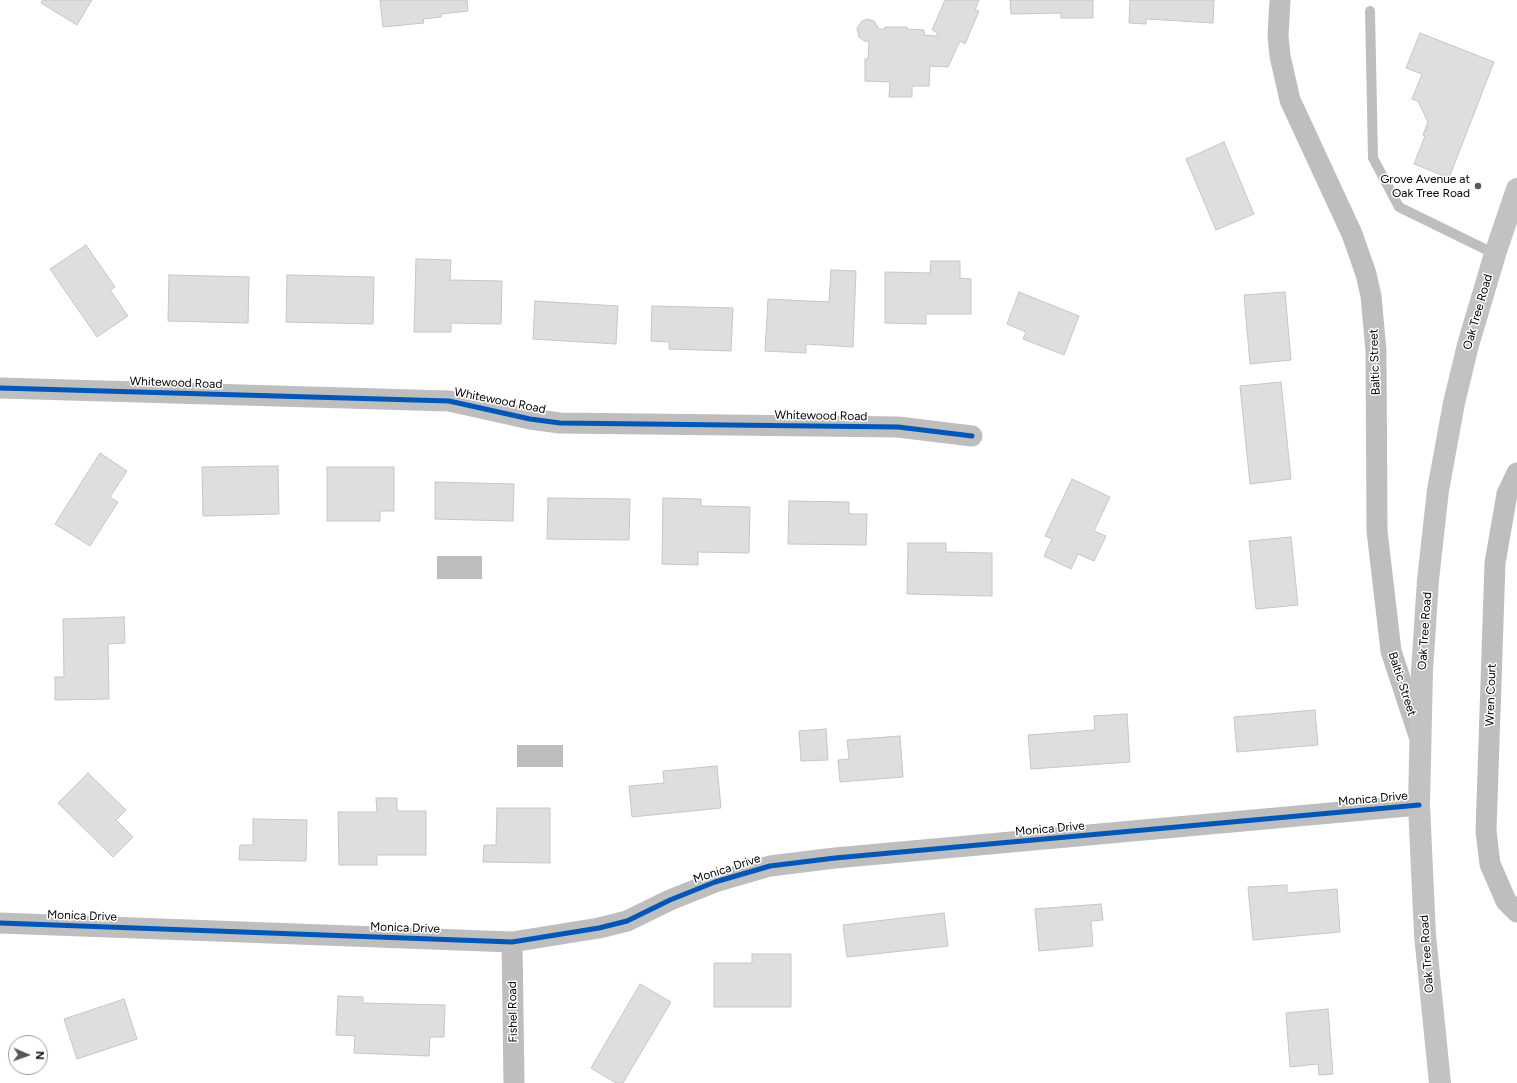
<!DOCTYPE html>
<style>
body{margin:0}
#map{position:relative;width:1517px;height:1083px;overflow:hidden;background:#fff;font-family:Figtree,sans-serif}
canvas{display:block}
.north{position:absolute;left:8px;top:1035px;width:40px;height:40px;box-sizing:border-box;background:#fff;border:1px solid #999;border-radius:50%;rotate:92deg;font-size:11px;font-weight:700;line-height:16px;text-align:center;color:#000}
.north::after{content:'';display:block;margin:auto;width:14px;height:18px;background:#595959;clip-path:polygon(50% 0,100% 100%,50% 72%,0 100%)}
</style>
<div id="map">
<canvas width="1517" height="1083"></canvas>
<div class="north">N</div>
</div>
<script>
const ctx = document.querySelector('canvas').getContext('2d');
ctx.lineJoin = 'round';
function paint(path, color) { ctx.fillStyle = color; ctx.fill(path, 'evenodd'); }
const poly = rows => new Path2D(rows.map(r => 'M' + r).join(''));
function strokePath(path, color, width, dash) { ctx.strokeStyle = color; ctx.lineWidth = width; ctx.lineCap = dash ? 'butt' : 'round'; ctx.setLineDash(dash || []); ctx.stroke(path); }
function drawText(font, color, halo, rows, align = 'center') {
  ctx.font = font + ' Figtree,sans-serif'; ctx.lineWidth = 3; ctx.setLineDash([]); ctx.textBaseline = 'middle'; ctx.strokeStyle = halo; ctx.fillStyle = color; for (const [text, x, y, turn = 0] of rows) {
    ctx.save(); ctx.translate(x, y); ctx.rotate((+turn || 0) * Math.PI / 180); ctx.textAlign = isNaN(turn) ? turn : align; if (halo) ctx.strokeText(text, 0, 0); ctx.fillText(text, 0, 0); ctx.restore();
  }
}
paint(poly([
 [437,556,482,556,482,579,437,579],
 [517,745,563,745,563,767,517,767]
]), '#bdbdbd');
const building = poly([
 [43,0,92,0,77,25,41,3,43,0],
 [380,0,467,0,468,11,441,14,441,17,423,19,424,23,383,27,380,0],
 [945,0,979,0,975,10,979,11,965,44,960,41,948,67,930,66,929,86,912,86,912,97,889,97,890,82,865,81,865,59,868,59,869,41,864,41,859,37,857,28,862,21,867,19,874,21,879,29,885,29,885,27,907,27,907,29,924,30,924,35,936,36,938,33,932,30,945,0],
 [1010,0,1093,0,1093,18,1061,18,1061,13,1011,14,1010,0],
 [1130,0,1214,0,1213,23,1146,19,1146,24,1129,23,1130,0],
 [1420,33,1494,62,1449,178,1414,164,1425,136,1423,135,1428,122,1418,101,1412,99,1422,74,1406,68,1420,33],
 [1224,142,1254,214,1216,230,1186,159,1224,142],
 [86,245,115,287,110,290,128,316,97,337,50,269,86,245],
 [416,259,451,260,450,280,502,281,501,324,451,323,451,332,414,332,416,259],
 [931,261,960,261,960,278,971,279,971,314,926,314,926,324,885,323,885,272,930,273,931,261],
 [831,270,856,271,853,347,806,344,806,353,765,351,768,299,829,302,831,270],
 [169,275,249,277,248,323,168,321,169,275],
 [287,275,374,277,373,324,286,322,287,275],
 [1019,292,1079,316,1064,355,1023,339,1026,332,1007,324,1019,292],
 [1285,292,1291,360,1250,364,1244,295,1285,292],
 [535,301,618,306,616,344,533,339,535,301],
 [652,306,733,308,731,351,669,349,669,342,651,341,652,306],
 [1281,382,1291,479,1250,484,1240,386,1281,382],
 [100,453,127,471,110,497,118,502,90,546,55,524,100,453],
 [278,466,279,514,203,516,202,467,278,466],
 [327,467,394,467,394,511,380,511,380,521,327,521,327,467],
 [1072,479,1110,497,1094,531,1106,536,1094,561,1078,554,1071,569,1044,556,1052,539,1045,536,1072,479],
 [435,482,514,484,513,521,435,519,435,482],
 [548,498,630,499,629,540,547,539,548,498],
 [663,498,701,499,701,506,750,507,749,553,698,552,698,565,662,564,663,498],
 [789,501,849,502,849,514,867,514,866,545,788,544,789,501],
 [1291,537,1298,605,1256,609,1249,541,1291,537],
 [908,543,946,543,946,552,992,553,992,596,907,594,908,543],
 [124,617,125,643,108,644,109,699,55,700,55,677,64,677,63,619,124,617],
 [1315,710,1318,745,1237,752,1234,717,1315,710],
 [1127,714,1130,762,1031,769,1028,735,1095,730,1094,716,1127,714],
 [826,729,828,760,801,761,799,731,826,729],
 [900,736,903,777,840,782,838,760,849,759,847,740,900,736],
 [717,766,721,808,632,817,629,786,664,783,663,771,717,766],
 [88,773,126,810,116,820,133,837,113,857,58,803,88,773],
 [376,798,397,798,397,811,426,811,426,855,377,855,377,865,339,865,338,812,377,812,376,798],
 [497,808,550,808,550,863,483,862,484,845,496,845,497,808],
 [253,819,307,820,306,861,239,860,240,845,253,845,253,819],
 [1287,885,1287,893,1337,889,1340,932,1253,940,1248,887,1287,885],
 [1101,904,1103,920,1091,921,1093,946,1039,951,1035,909,1101,904],
 [944,913,948,946,847,957,843,925,944,913],
 [752,954,791,954,791,1007,714,1007,714,963,752,963,752,954],
 [640,984,671,1002,623,1083,616,1083,591,1068,640,984],
 [338,996,363,997,363,1003,445,1005,444,1037,430,1037,429,1056,354,1053,355,1036,336,1035,338,996],
 [124,999,137,1039,77,1059,64,1019,124,999],
 [1328,1009,1333,1074,1319,1075,1318,1064,1290,1067,1286,1013,1328,1009]
]);
paint(building, '#dedede');
strokePath(building, '#c6c6c6', 1);
strokePath(poly([
 [1370,11,1373,158,1399,207,1495,254]
]), '#bebebe', 10);
strokePath(poly([
 [1280,0,1278,36,1280,56,1290,100,1352,234,1366,274,1371,296,1376,351,1377,531,1391,651,1419,736],
 [0,388,449,401,530,419,560,423,898,427,972,436],
 [1517,473,1507,494,1495,563,1486,831,1490,864,1506,901,1517,912],
 [0,923,512,942,599,928,627,921,670,900,715,882,770,866,835,858,1419,805],
 [512,942,514,1083]
]), '#bebebe', 21);
strokePath(poly([
 [1440,1083,1425,935,1419,805,1422,671,1428,580,1438,490,1454,403,1468,345,1495,254,1517,189]
]), '#c2c2c2', 22);
strokePath(poly([
 [0,388,449,401,530,419,560,423,898,427,972,436],
 [0,923,512,942,599,928,627,921,670,900,715,882,770,866,835,858,1419,805]
]), '#0057b8', 5);
for (const [x, y, r, color] of [
 [1478,186,4,"#595959"]
]) { const dot = new Path2D(); dot.arc(x, y, r, 0, 2 * Math.PI); ctx.fillStyle = color; ctx.fill(dot); strokePath(dot, '#fff', 1.5); }
drawText('12px', '#000', '#fff', [
 ["Grove Avenue at",1470,179],
 ["Oak Tree Road",1470,193]
], 'right');
drawText('12px', '#000', '#fff', [
 ["Oak Tree Road",1478,312,-74],
 ["Baltic Street",1375,362,-92],
 ["Whitewood Road",176,383,2],
 ["Whitewood Road",500,401,11],
 ["Whitewood Road",821,416,1],
 ["Oak Tree Road",1425,631,-86],
 ["Baltic Street",1402,684,72],
 ["Wren Court",1491,695,-88],
 ["Monica Drive",1373,799,-5],
 ["Monica Drive",1050,829,-5],
 ["Monica Drive",727,869,-18],
 ["Monica Drive",82,916,2],
 ["Monica Drive",405,928,2],
 ["Oak Tree Road",1427,954,-94],
 ["Fishel Road",513,1012,-91]
]);
</script>
